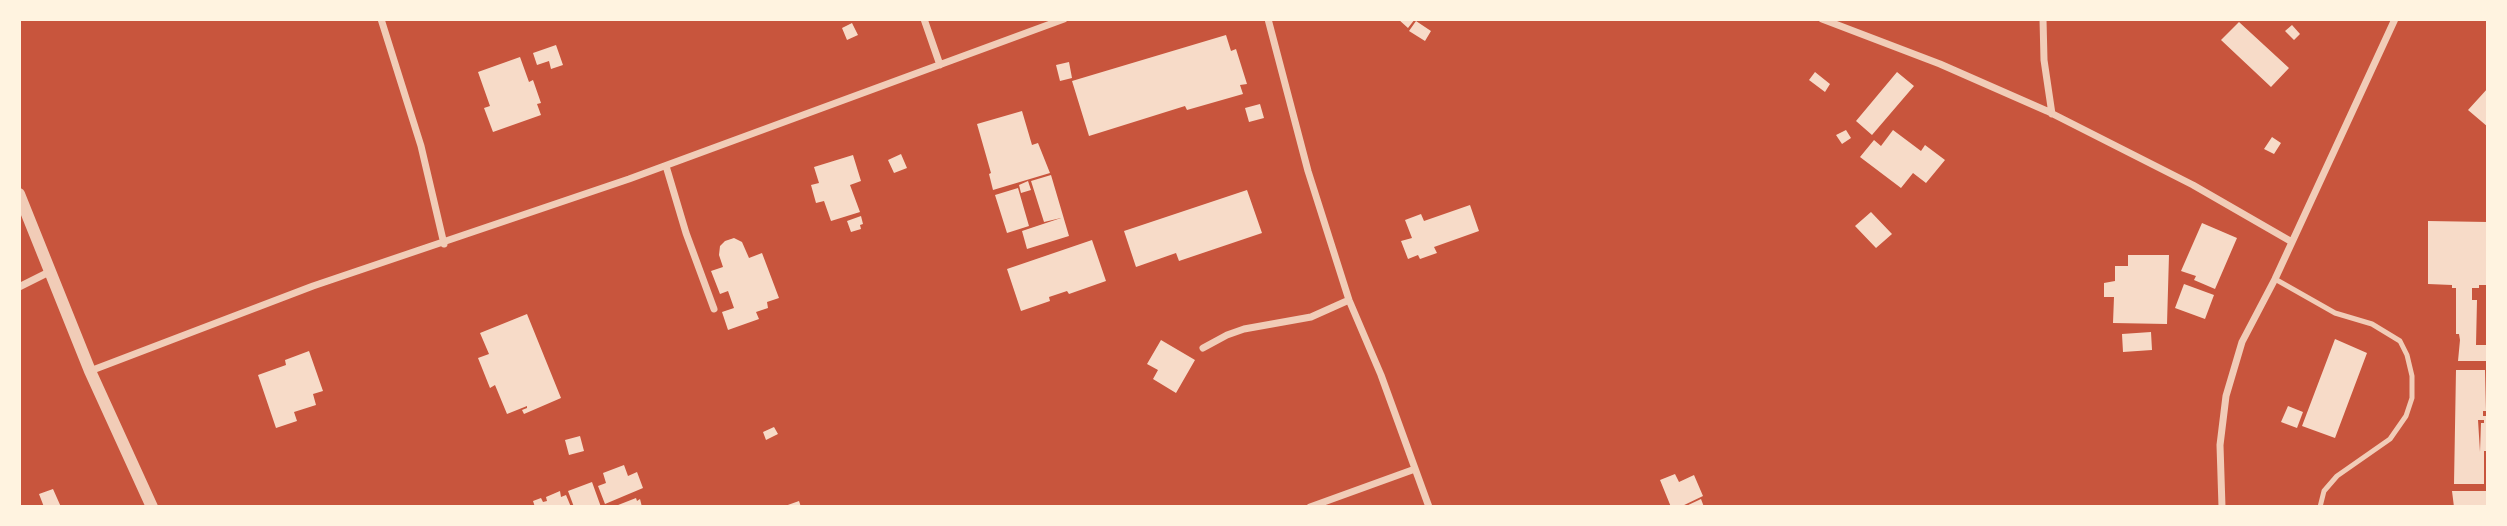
<!DOCTYPE html>
<style>
body{margin:0}
#map{position:relative;width:2507px;height:526px;overflow:hidden;background:#c8553d;font-family:"Roboto Condensed",sans-serif}
canvas{display:block}
.frame{position:absolute;inset:0;border:21px solid #fff3e0;pointer-events:none}
</style>
<div id="map">
<canvas width="2507" height="526"></canvas>
<div class="frame"></div>
</div>
<script>
const ctx = document.querySelector('canvas').getContext('2d');
ctx.lineJoin = 'round';
function paint(path, color) { ctx.fillStyle = color; ctx.fill(path, 'evenodd'); }
const poly = rows => new Path2D(rows.map(r => 'M' + r).join(''));
function strokePath(path, color, width, dash) { ctx.strokeStyle = color; ctx.lineWidth = width; ctx.lineCap = dash ? 'butt' : 'round'; ctx.setLineDash(dash || []); ctx.stroke(path); }
paint(poly([
 [1398,19,1415,19,1408,28],
 [1416,21,1431,31,1425,41,1409,31],
 [2239,22,2289,68,2271,87,2221,40],
 [852,23,858,35,847,40,842,28],
 [2292,25,2300,34,2294,40,2285,31],
 [1226,35,1231,51,1236,49,1247,84,1240,85,1243,94,1187,110,1185,106,1089,136,1072,81],
 [556,45,563,65,551,69,549,61,537,65,533,53],
 [520,57,529,82,533,80,541,103,537,104,541,115,493,132,484,108,490,106,478,72],
 [1069,62,1072,78,1060,81,1056,65],
 [1815,72,1830,84,1825,92,1809,80],
 [1897,72,1914,86,1872,135,1856,121],
 [2488,88,2488,127,2468,110],
 [1260,104,1264,118,1249,122,1245,108],
 [1022,111,1032,145,1038,143,1050,173,993,190,989,174,991,173,977,124],
 [1846,130,1851,138,1842,144,1836,135],
 [1893,130,1921,151,1925,145,1945,160,1926,183,1913,173,1901,188,1860,157,1874,140,1881,146],
 [2272,137,2281,143,2274,154,2264,149],
 [901,154,907,168,894,173,888,160],
 [853,155,861,181,850,185,860,212,831,221,824,201,816,203,811,185,819,183,814,167],
 [1051,175,1069,236,1027,249,1022,231,1061,218,1044,222,1031,181],
 [1028,181,1031,190,1021,193,1019,185],
 [1018,188,1029,226,1007,233,995,195],
 [1247,190,1262,233,1179,261,1176,253,1136,267,1124,231],
 [1470,205,1479,231,1434,247,1437,253,1420,259,1418,255,1408,259,1401,241,1412,238,1405,220,1421,214,1424,221],
 [1871,212,1892,234,1876,248,1855,226],
 [861,216,863,224,860,225,861,229,851,232,847,221],
 [2428,221,2488,222,2488,285,2479,285,2479,288,2472,288,2472,300,2477,300,2476,345,2488,345,2488,361,2458,361,2460,340,2459,334,2456,334,2456,288,2452,288,2452,285,2428,284],
 [2202,223,2237,238,2215,289,2194,280,2196,276,2181,271],
 [734,238,742,242,749,258,762,253,779,298,767,302,768,308,756,312,759,319,728,330,722,312,734,308,728,291,720,294,711,271,723,267,719,255,720,246,725,241],
 [1092,240,1106,281,1069,294,1067,291,1049,297,1050,301,1021,311,1007,269],
 [2128,255,2169,255,2167,324,2113,323,2114,297,2104,297,2104,283,2115,281,2115,266,2128,266],
 [2184,284,2214,295,2205,319,2175,308],
 [527,314,561,398,524,414,522,410,527,408,527,406,507,414,495,385,490,388,478,358,489,354,480,333],
 [2151,332,2152,350,2123,352,2122,334],
 [2335,339,2367,353,2335,438,2302,426],
 [1161,340,1195,360,1176,393,1153,379,1158,370,1147,364],
 [309,351,323,391,313,394,316,405,294,412,297,421,276,428,258,375,286,365,285,360],
 [2456,370,2485,370,2486,411,2483,411,2483,416,2488,416,2488,451,2484,451,2484,484,2454,484],
 [2478,420,2484,420,2484,423,2481,423,2480,452],
 [2288,406,2303,412,2297,428,2281,422],
 [774,427,778,434,766,440,763,432],
 [580,436,584,451,569,455,565,440],
 [624,465,628,476,637,472,643,488,605,504,598,486,606,483,603,473],
 [1675,474,1679,482,1694,475,1703,496,1680,507,1671,507,1660,480],
 [592,482,601,507,574,507,568,491],
 [53,489,61,507,44,507,39,494],
 [560,491,561,497,566,495,571,507,535,507,533,501,541,498,543,502,547,501,546,497],
 [2452,491,2488,491,2488,506,2454,507],
 [636,498,637,501,640,499,642,507,613,507],
 [1701,499,1704,507,1684,507],
 [799,501,801,507,785,507,785,506]
]), '#f7dbc8');
strokePath(poly([
 [2275,279,2335,313,2372,324,2400,341,2407,355,2412,376,2412,398,2406,416,2390,439,2337,476,2324,491,2320,507]
]), '#f1ccb7', 5);
strokePath(poly([
 [381,19,421,146,444,244],
 [924,19,940,65],
 [1268,19,1308,171,1349,300,1381,375,1429,507],
 [1822,19,1940,64,2047,111,2193,185,2292,242],
 [2043,19,2044,60,2052,114],
 [666,166,686,233,714,309],
 [19,287,51,271],
 [1203,348,1227,335,1244,329,1311,317,1349,300],
 [90,371,313,286,629,179,1064,19],
 [1310,507,1415,469],
 [2222,507,2220,445,2226,396,2242,342,2275,279,2395,19]
]), '#f1ccb7', 7);
strokePath(poly([
 [19,194,90,371,152,507]
]), '#f1ccb7', 12);
</script>
